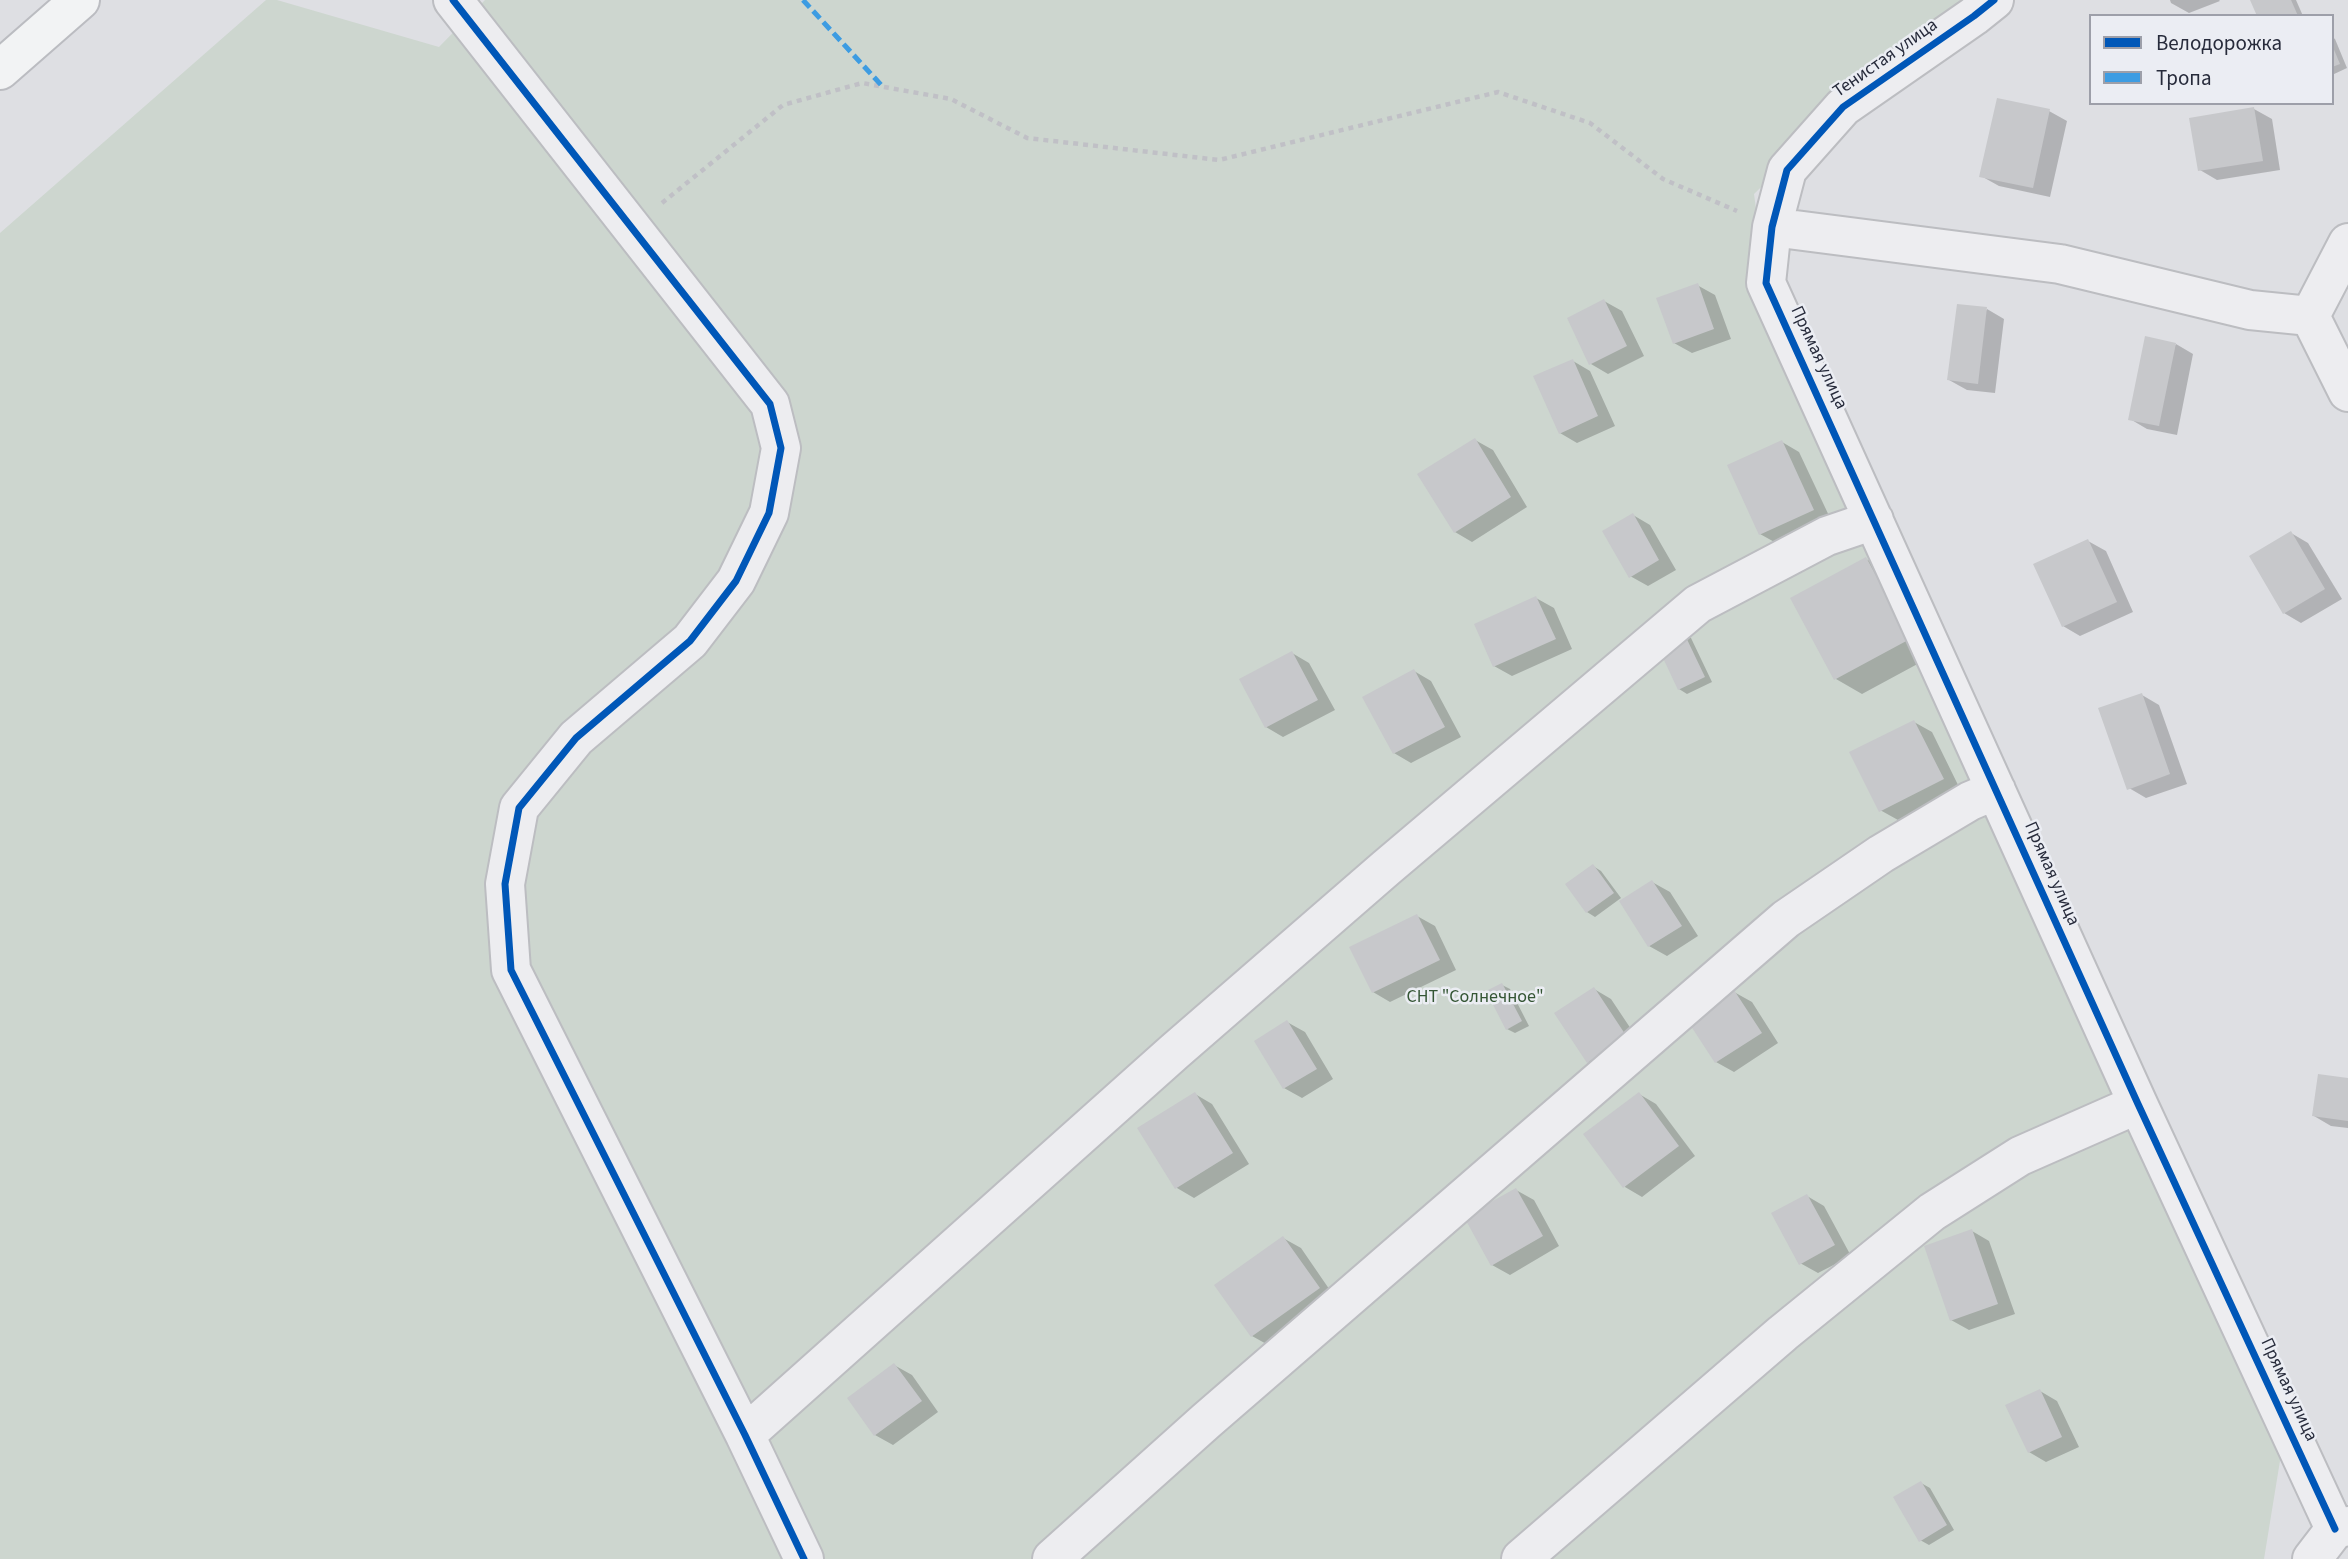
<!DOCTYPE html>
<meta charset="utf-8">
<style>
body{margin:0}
#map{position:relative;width:2348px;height:1559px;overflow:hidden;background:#dedfe3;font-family:"Source Sans 3",sans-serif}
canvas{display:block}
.legend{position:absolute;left:2089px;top:14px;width:245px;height:91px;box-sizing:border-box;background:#ebedf3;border:2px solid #9d9fa9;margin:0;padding:9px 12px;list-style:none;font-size:21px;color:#272b3b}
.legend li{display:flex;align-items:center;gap:14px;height:35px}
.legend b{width:35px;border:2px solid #9d9fa9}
</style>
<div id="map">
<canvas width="2348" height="1559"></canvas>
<ul class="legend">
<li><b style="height:9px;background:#0057b8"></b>Велодорожка</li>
<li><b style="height:9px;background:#3d9ce2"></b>Тропа</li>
</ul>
</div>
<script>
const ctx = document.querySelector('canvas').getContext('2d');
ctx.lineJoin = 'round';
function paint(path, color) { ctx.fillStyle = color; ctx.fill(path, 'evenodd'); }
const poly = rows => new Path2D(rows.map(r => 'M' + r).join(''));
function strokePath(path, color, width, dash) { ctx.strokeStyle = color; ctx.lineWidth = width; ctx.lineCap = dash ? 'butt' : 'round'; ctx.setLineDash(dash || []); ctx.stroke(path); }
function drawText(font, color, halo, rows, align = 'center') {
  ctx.font = font + ' "Source Sans 3",sans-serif'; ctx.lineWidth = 5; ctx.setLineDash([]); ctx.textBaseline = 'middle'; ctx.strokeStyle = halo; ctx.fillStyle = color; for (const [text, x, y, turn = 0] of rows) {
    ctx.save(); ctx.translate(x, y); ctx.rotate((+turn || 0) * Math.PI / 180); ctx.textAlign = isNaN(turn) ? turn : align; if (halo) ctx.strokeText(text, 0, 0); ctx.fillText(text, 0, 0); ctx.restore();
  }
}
paint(poly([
 [266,0,277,0,439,47,485,0,1986,0,1843,107,1754,194,1766,283,2286,1424,2264,1559,0,1559,0,233]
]), '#cdd6cf');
paint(poly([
 [2170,0,2219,0,2220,1,2189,13,2171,3],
 [2252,0,2296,0,2303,16,2259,16],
 [2332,37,2335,39,2347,68,2332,75],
 [2254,109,2272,119,2280,170,2217,180,2200,170],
 [2049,111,2067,121,2050,197,1999,186,1981,176],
 [1697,285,1715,295,1731,339,1692,353,1674,343],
 [1604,301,1622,311,1644,356,1608,374,1591,364],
 [1987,309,2004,319,1995,393,1967,390,1949,380],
 [2176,344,2193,354,2177,435,2147,429,2130,419],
 [1573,361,1590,371,1615,426,1577,443,1560,433],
 [1475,440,1493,450,1527,507,1472,542,1455,532],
 [1782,442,1799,452,1831,520,1778,544,1760,534],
 [1633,515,1650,525,1676,570,1648,586,1630,576],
 [2291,533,2308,543,2342,599,2301,623,2284,613],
 [2088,541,2106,551,2133,612,2080,636,2063,626],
 [1866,559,1893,574,1936,654,1862,694,1836,679],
 [1536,598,1554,608,1572,649,1512,676,1494,666],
 [1683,633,1691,638,1712,682,1687,694,1679,689],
 [1292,653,1309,663,1335,710,1283,737,1266,727],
 [1414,671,1431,681,1461,737,1411,763,1394,753],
 [2142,695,2159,705,2187,784,2146,798,2129,788],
 [1914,722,1932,732,1960,789,1898,820,1880,810],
 [1593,866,1601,871,1621,898,1595,917,1587,912],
 [1652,882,1670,892,1698,936,1667,956,1649,946],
 [1417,916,1435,926,1456,970,1390,1002,1373,992],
 [1502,985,1510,989,1529,1026,1515,1033,1507,1029],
 [1594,989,1611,999,1643,1047,1606,1071,1588,1061],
 [1734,992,1752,1002,1778,1043,1734,1072,1716,1062],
 [1287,1022,1305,1032,1333,1079,1302,1098,1284,1088],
 [2348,1080,2348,1128,2331,1126,2314,1116],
 [1195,1094,1212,1104,1249,1164,1194,1198,1177,1188,1140,1129],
 [1639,1094,1656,1104,1695,1156,1642,1197,1625,1187],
 [1516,1190,1534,1200,1559,1246,1510,1275,1492,1265],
 [1807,1196,1824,1206,1851,1256,1818,1273,1800,1263],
 [1972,1231,1989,1241,2015,1314,1969,1330,1951,1320],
 [1283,1238,1301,1248,1336,1299,1270,1346,1252,1336],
 [894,1365,912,1375,938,1412,893,1445,875,1435],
 [2040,1391,2057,1401,2079,1447,2046,1462,2029,1452],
 [1921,1483,1930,1488,1954,1530,1929,1545,1920,1540]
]), '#0003');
paint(poly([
 [2250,0,2291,0,2298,16,2257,16],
 [2332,45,2340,64,2332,67],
 [1997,98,2050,109,2033,188,1979,177],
 [2254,107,2263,161,2198,171,2189,118],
 [1698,283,1714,329,1673,344,1656,298],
 [1604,299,1627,346,1589,365,1567,318],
 [1957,304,1987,307,1978,384,1947,380],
 [2145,336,2176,343,2159,426,2128,420],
 [1573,359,1598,416,1559,434,1533,376],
 [1475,438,1511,497,1454,533,1417,474],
 [1782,440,1814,510,1759,535,1727,465],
 [1633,513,1659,560,1629,578,1602,531],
 [2291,531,2325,589,2283,614,2249,556],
 [2088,539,2117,602,2062,627,2033,564],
 [1866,557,1910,639,1834,680,1790,598],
 [1536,596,1556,639,1493,667,1474,624],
 [1683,631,1705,677,1678,690,1656,643],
 [1292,651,1318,700,1265,728,1239,679],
 [1414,669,1445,727,1393,754,1362,697],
 [2142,693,2170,774,2127,790,2098,708],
 [1914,720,1944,779,1879,812,1849,752],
 [1593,864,1614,893,1586,913,1565,884],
 [1652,880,1682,926,1648,947,1619,901],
 [1417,914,1440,960,1372,993,1349,947],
 [1502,983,1522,1021,1506,1030,1486,991],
 [1594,987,1627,1037,1587,1063,1554,1013],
 [1734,990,1762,1033,1715,1063,1687,1020],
 [1287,1020,1317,1069,1283,1089,1254,1041],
 [2318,1074,2348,1078,2348,1121,2312,1116],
 [1195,1092,1233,1153,1175,1189,1137,1128],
 [1639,1092,1679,1146,1623,1188,1583,1134],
 [1516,1188,1543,1236,1491,1266,1464,1217],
 [1807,1194,1835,1245,1799,1265,1771,1213],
 [1972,1229,1998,1304,1950,1321,1924,1246],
 [1283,1236,1320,1288,1251,1337,1214,1285],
 [894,1363,922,1401,874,1436,847,1398],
 [2040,1389,2062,1437,2028,1453,2005,1405],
 [1921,1481,1947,1525,1919,1542,1893,1497]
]), '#c7c8cb');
const minor = poly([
 [453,0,770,404,781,448,769,513,736,581,690,641,576,738,519,808,505,884,511,970,745,1435,804,1559],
 [1994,0,1974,16,1843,107,1787,170,1772,227,1766,283,2138,1104,2335,1529],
 [1772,227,2060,264,2250,310,2310,316],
 [2348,243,2310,316,2348,392],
 [745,1435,1174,1052,1386,868,1698,604,1827,536,1874,520],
 [1052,1559,1206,1421,1786,919,1881,854,1970,801,1996,790],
 [1521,1559,1783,1333,1932,1212,2020,1156,2138,1104],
 [2312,1559,2335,1529,2348,1526]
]);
const major = poly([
 [0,70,80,0]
]);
strokePath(minor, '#bcbdc1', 42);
strokePath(major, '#bbbcc1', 42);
strokePath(poly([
 [662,203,783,105,862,83,951,99,1027,138,1219,160,1498,92,1590,123,1663,179,1737,211]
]), '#c0c0c6', 4.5, [5, 5]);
strokePath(minor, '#ededf0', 38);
strokePath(major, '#f2f3f4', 38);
strokePath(poly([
 [803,0,883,87]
]), '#3d9ce2', 5, [10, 5]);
strokePath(poly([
 [453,0,770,404,781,448,769,513,736,581,690,641,576,738,519,808,505,884,511,970,745,1435,804,1559],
 [1994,0,1974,16,1843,107,1787,170,1772,227,1766,283,2138,1104,2335,1529]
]), '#0057b8', 7);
drawText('18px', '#272b3b', '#ebedf3', [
 ["Тенистая улица",1886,59,-35],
 ["Прямая улица",1818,358,65],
 ["Прямая улица",2051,874,66],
 ["Прямая улица",2288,1390,65]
]);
drawText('18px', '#355635', '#ebedf3', [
 ["СНТ \"Солнечное\"",1475,998]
]);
</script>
